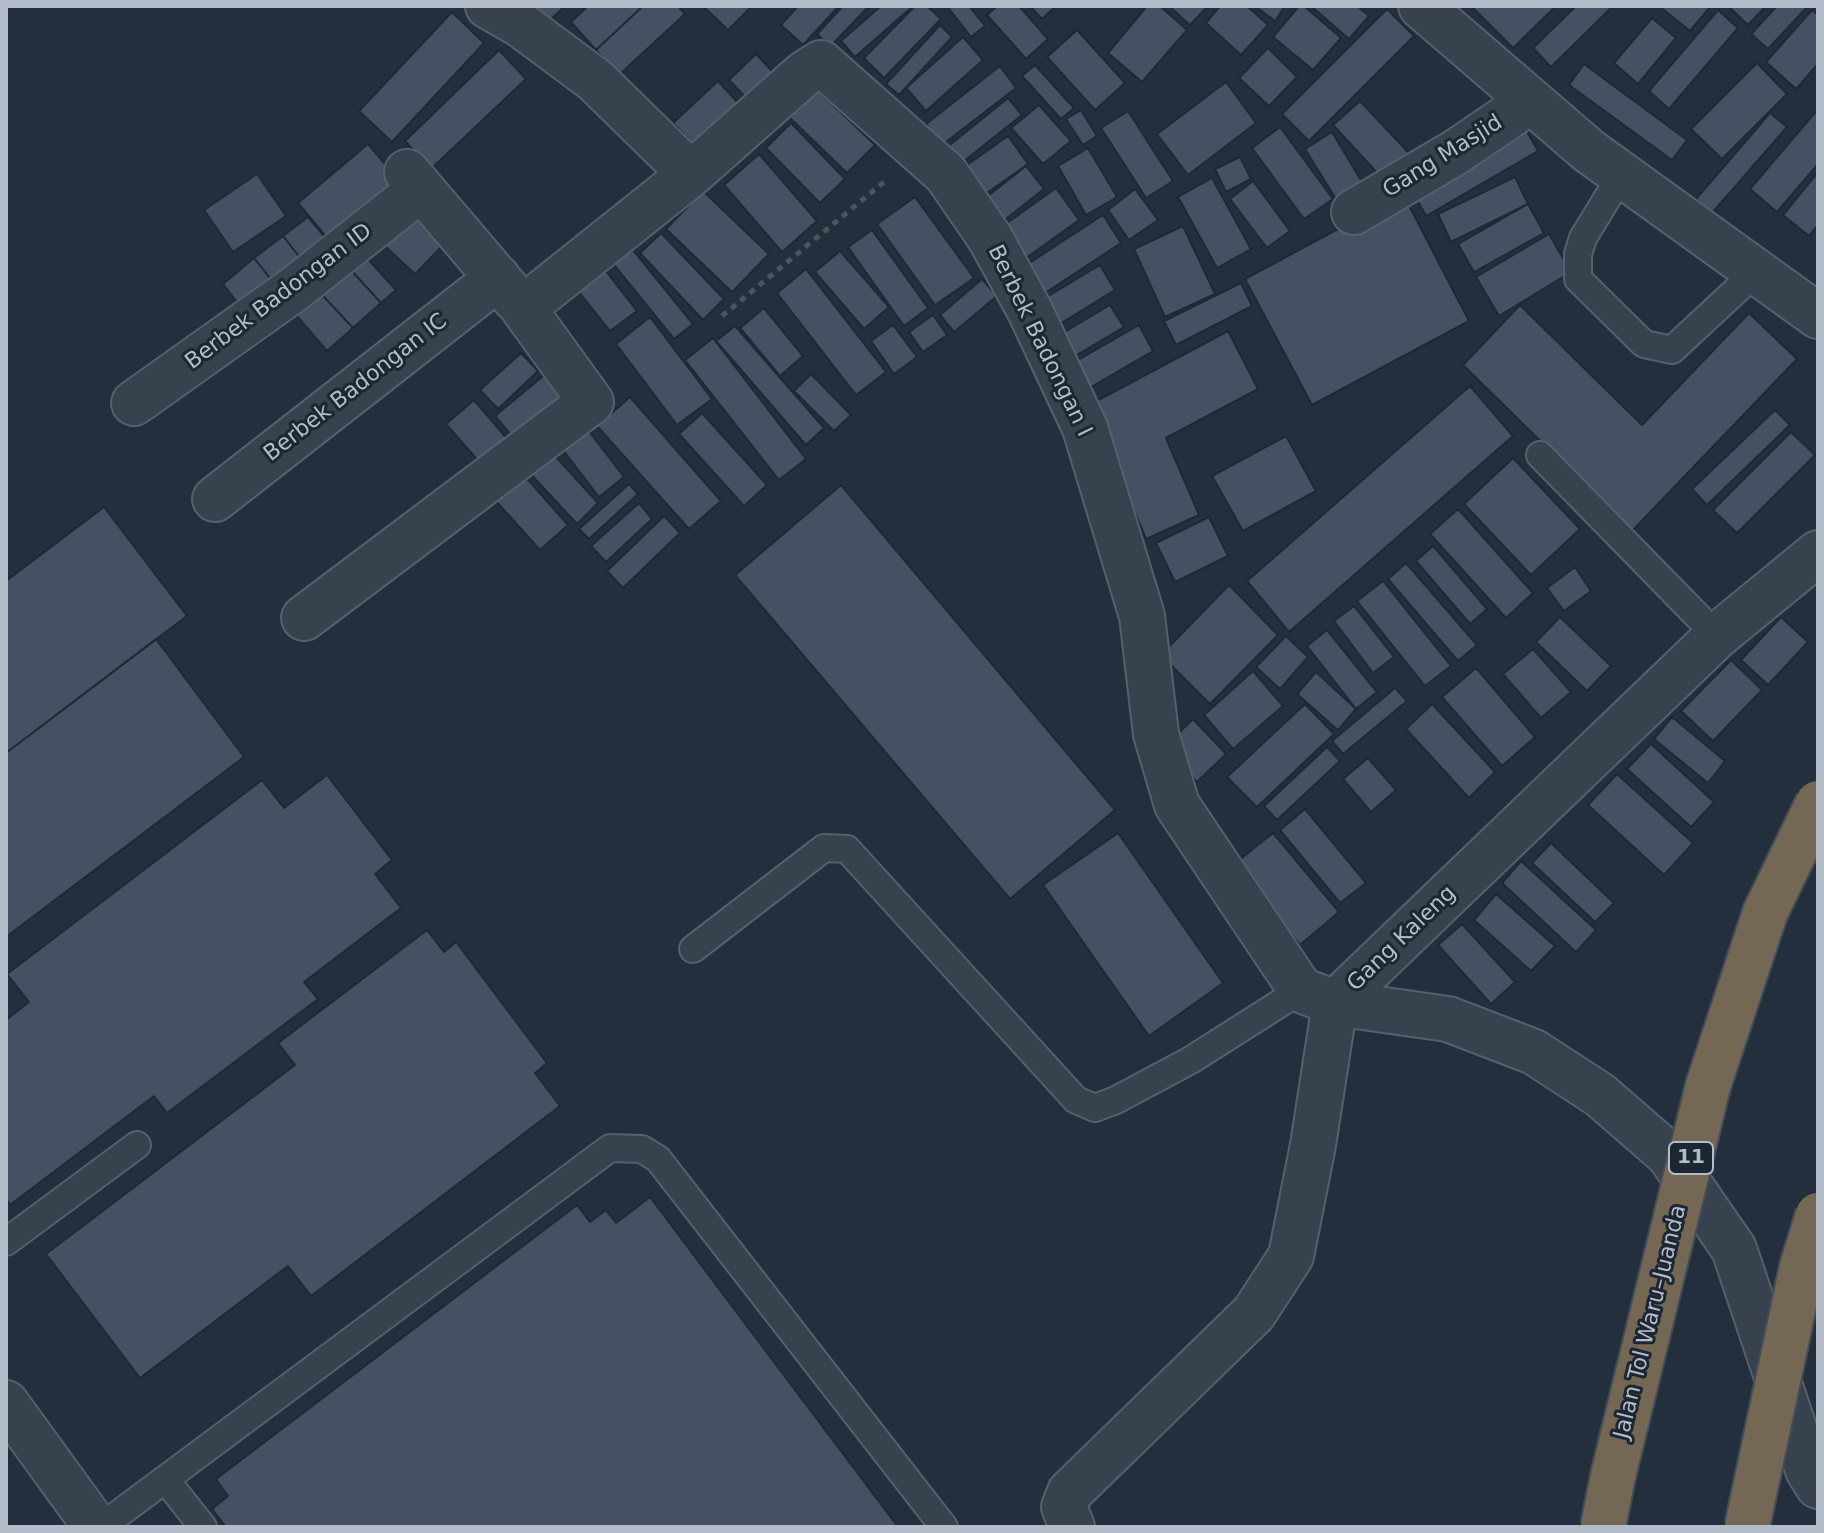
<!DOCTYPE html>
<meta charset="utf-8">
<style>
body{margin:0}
#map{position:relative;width:1824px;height:1533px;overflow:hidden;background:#242f3e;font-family:"DejaVu Sans",sans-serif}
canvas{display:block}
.frame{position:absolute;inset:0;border:8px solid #b4bcc9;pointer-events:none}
</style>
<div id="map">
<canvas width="1824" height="1533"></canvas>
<div class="frame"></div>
</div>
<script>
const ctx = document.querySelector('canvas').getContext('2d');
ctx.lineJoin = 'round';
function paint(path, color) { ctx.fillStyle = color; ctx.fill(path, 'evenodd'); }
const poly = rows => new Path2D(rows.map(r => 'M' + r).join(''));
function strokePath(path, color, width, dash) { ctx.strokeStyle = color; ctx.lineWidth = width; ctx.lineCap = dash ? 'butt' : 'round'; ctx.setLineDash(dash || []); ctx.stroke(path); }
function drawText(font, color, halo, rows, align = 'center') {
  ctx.font = font + ' "DejaVu Sans",sans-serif'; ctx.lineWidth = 6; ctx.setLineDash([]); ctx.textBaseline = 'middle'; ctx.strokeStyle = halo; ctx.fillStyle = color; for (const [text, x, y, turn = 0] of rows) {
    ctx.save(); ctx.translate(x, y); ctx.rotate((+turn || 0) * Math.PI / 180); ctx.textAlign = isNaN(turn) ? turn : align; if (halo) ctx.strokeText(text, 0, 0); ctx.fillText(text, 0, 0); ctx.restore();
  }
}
const building = poly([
 [514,6,565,6,539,31,514,6],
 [588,6,643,6,596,50,571,22,588,6],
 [643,6,678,6,685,14,619,75,596,50,643,6],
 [703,6,752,6,728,30,703,6],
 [798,6,839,6,803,45,781,25,798,6],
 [843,6,869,6,830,47,817,34,843,6],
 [881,6,913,6,855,57,841,41,881,6],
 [915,6,927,6,941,19,884,78,864,58,915,6],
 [947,6,969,6,985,26,971,37,947,6],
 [997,6,1019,6,1048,39,1026,59,987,15,997,6],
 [1030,6,1056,6,1042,19,1030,6],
 [1147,6,1160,6,1187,30,1142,82,1108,53,1147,6],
 [1169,6,1208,6,1190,25,1169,6],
 [1220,6,1247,6,1268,25,1241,55,1206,23,1220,6],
 [1255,6,1285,6,1275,21,1255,6],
 [1299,6,1304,6,1341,38,1313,70,1273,37,1299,6],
 [1311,6,1357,6,1369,16,1349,39,1311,6],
 [1471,6,1556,6,1513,48,1471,6],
 [1576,6,1613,6,1551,67,1533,48,1576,6],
 [1659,6,1711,6,1690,31,1659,6],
 [1728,6,1766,6,1748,25,1728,6],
 [1777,6,1808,6,1768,49,1751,34,1777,6],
 [1387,9,1414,36,1309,141,1282,114,1387,9],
 [1718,10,1738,28,1669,109,1649,91,1718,10],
 [1812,10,1818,15,1818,64,1796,89,1766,62,1812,10],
 [452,12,484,43,392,142,359,111,452,12],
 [1652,18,1676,38,1638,84,1614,63,1652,18],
 [940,25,952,37,899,95,886,84,940,25],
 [1077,30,1125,83,1095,110,1047,57,1077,30],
 [963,37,983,60,926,111,906,88,963,37],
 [1268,48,1297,77,1269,106,1239,78,1268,48],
 [499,50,526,79,431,169,405,141,499,50],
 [756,54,785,85,758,110,729,80,756,54],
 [1757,63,1787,94,1722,159,1691,129,1757,63],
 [1584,64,1687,140,1672,160,1569,85,1584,64],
 [1035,65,1074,108,1061,119,1022,76,1035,65],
 [1000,66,1016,88,942,145,926,124,1000,66],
 [718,81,750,116,706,157,673,123,718,81],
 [1226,82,1256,123,1188,175,1157,134,1226,82],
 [816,89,875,145,847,173,789,117,816,89],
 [1008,98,1022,115,954,169,941,152,1008,98],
 [1360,101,1409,153,1382,178,1333,125,1360,101],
 [1039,105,1071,141,1043,164,1011,128,1039,105],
 [1818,109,1818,164,1777,212,1750,189,1818,109],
 [1081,110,1097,136,1083,145,1066,119,1081,110],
 [1128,111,1173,181,1146,198,1101,128,1128,111],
 [1770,113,1787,127,1712,213,1696,199,1770,113],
 [791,123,845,179,820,203,766,148,791,123],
 [1522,123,1538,151,1426,216,1411,189,1522,123],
 [1280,127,1333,199,1304,219,1252,148,1280,127],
 [1332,132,1362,182,1336,199,1305,149,1332,132],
 [1008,136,1028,164,977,200,957,172,1008,136],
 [368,144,409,192,338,251,298,203,368,144],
 [1088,148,1117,197,1086,215,1058,166,1088,148],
 [759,154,817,221,782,252,724,185,759,154],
 [1240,157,1251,179,1226,192,1215,169,1240,157],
 [1026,166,1044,189,993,229,975,206,1026,166],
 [1818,172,1818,225,1809,236,1783,215,1818,172],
 [257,174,286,216,233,252,204,210,257,174],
 [1515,177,1528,204,1451,242,1438,214,1515,177],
 [1212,178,1251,249,1217,268,1178,197,1212,178],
 [1253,181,1290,231,1267,248,1230,199,1253,181],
 [1056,188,1079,220,1019,263,996,231,1056,188],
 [1135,189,1158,220,1129,240,1108,210,1135,189],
 [703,191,769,254,732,292,666,229,703,191],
 [1403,194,1469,321,1312,405,1245,279,1403,194],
 [915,197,974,278,935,305,877,224,915,197],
 [407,203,447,241,415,274,376,238,407,203],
 [1528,204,1544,233,1474,272,1458,244,1528,204],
 [1103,215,1121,243,1036,299,1017,271,1103,215],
 [308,217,334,248,308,268,283,236,308,217],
 [1183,226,1215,294,1165,317,1134,249,1183,226],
 [872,230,928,308,904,326,848,247,872,230],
 [661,233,724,299,703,320,640,253,661,233],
 [1549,234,1571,272,1499,316,1476,277,1549,234],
 [283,236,308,268,280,291,254,258,283,236],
 [629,245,693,324,674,339,610,260,629,245],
 [356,246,396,290,381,303,341,259,356,246],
 [840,251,889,307,864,329,815,272,840,251],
 [254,258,280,291,248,316,223,284,254,258],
 [341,259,381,303,353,328,313,285,341,259],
 [598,261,637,311,610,331,571,282,598,261],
 [1100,265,1115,290,1045,333,1030,307,1100,265],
 [806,269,886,372,856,395,777,293,806,269],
 [982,279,997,296,954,332,940,315,982,279],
 [1241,283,1252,306,1176,345,1164,321,1241,283],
 [313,285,353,328,327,351,289,307,313,285],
 [1110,305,1124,327,1070,359,1056,337,1110,305],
 [1520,305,1642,425,1749,313,1797,359,1632,531,1463,365,1520,305],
 [764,308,803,356,780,376,740,328,764,308],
 [933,315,947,335,923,352,909,332,933,315],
 [650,317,712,399,677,425,616,344,650,317],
 [893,325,917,357,894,374,871,341,893,325],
 [1139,325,1153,351,1086,390,1071,364,1139,325],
 [735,326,824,428,806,445,716,341,735,326],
 [1228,331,1258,389,1166,438,1199,515,1146,539,1089,405,1228,331],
 [713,338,806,459,779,480,685,360,713,338],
 [521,353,538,371,498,409,480,390,521,353],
 [548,372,574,403,521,447,495,416,548,372],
 [811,374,851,415,834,431,794,391,811,374],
 [1470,386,1513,436,1289,632,1247,581,1470,386],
 [630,397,721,501,689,529,597,426,630,397],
 [474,400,515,448,488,472,446,424,474,400],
 [1775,410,1790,425,1707,505,1692,489,1775,410],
 [702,413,767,485,744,506,679,434,702,413],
 [581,421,624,477,599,497,556,441,581,421],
 [1791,432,1815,455,1737,533,1713,510,1791,432],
 [1286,436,1316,491,1243,531,1212,476,1286,436],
 [547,447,598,503,577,524,524,467,547,447],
 [1513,458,1580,529,1531,575,1464,504,1513,458],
 [522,473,568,525,540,550,494,499,522,473],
 [629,484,638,494,589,539,579,529,629,484],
 [841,485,1115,810,1010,899,735,575,841,485],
 [639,503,652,519,606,562,591,546,639,503],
 [104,507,187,616,6,753,6,581,104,507],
 [1458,509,1533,593,1506,618,1430,534,1458,509],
 [664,516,680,533,623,588,607,571,664,516],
 [1209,517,1228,556,1175,582,1156,543,1209,517],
 [1433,546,1487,609,1470,624,1416,561,1433,546],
 [1406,563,1477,645,1458,661,1388,579,1406,563],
 [1575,567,1591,591,1564,611,1547,588,1575,567],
 [1383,581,1451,666,1425,686,1357,601,1383,581],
 [1229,585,1278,635,1210,704,1161,655,1229,585],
 [1354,606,1394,657,1373,673,1334,621,1354,606],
 [1560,617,1611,666,1587,691,1536,642,1560,617],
 [1781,617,1808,642,1768,685,1741,660,1781,617],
 [1327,630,1377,692,1356,709,1307,646,1327,630],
 [1286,636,1308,657,1280,689,1256,667,1286,636],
 [156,639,244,757,6,937,6,753,156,639],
 [1533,649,1571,692,1541,718,1503,674,1533,649],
 [1731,660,1762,690,1713,741,1681,711,1731,660],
 [1476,668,1535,737,1502,766,1442,697,1476,668],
 [1253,671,1283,706,1233,749,1204,715,1253,671],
 [1316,672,1356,709,1338,730,1297,694,1316,672],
 [1395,688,1407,701,1343,754,1332,741,1395,688],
 [1305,704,1334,734,1257,807,1227,777,1305,704],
 [1432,704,1495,772,1469,798,1406,729,1432,704],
 [1672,717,1725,761,1708,783,1654,739,1672,717],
 [1193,719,1226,754,1197,782,1164,747,1193,719],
 [1651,744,1714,802,1691,827,1627,769,1651,744],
 [1327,747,1340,761,1277,820,1264,806,1327,747],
 [1368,758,1396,790,1371,812,1343,779,1368,758],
 [1617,774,1693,843,1664,875,1588,805,1617,774],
 [327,775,392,860,375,874,401,908,304,982,318,999,167,1113,154,1096,10,1205,6,1199,6,1020,29,1002,7,974,262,780,284,808,327,775],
 [1305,809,1366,883,1340,903,1280,830,1305,809],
 [1118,833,1223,983,1149,1036,1043,885,1118,833],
 [1273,833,1339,912,1300,945,1233,865,1273,833],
 [1551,843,1614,903,1595,922,1532,863,1551,843],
 [1521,861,1596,930,1576,952,1502,883,1521,861],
 [1496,894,1555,946,1531,971,1474,920,1496,894],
 [1462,924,1515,982,1491,1004,1438,945,1462,924],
 [427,930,444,952,456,942,547,1063,535,1073,560,1106,311,1296,288,1266,140,1378,46,1254,295,1065,278,1043,427,930],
 [650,1197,898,1527,226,1527,212,1509,228,1496,216,1479,577,1205,590,1222,606,1210,616,1223,650,1197]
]);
paint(building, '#455162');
strokePath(building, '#1f2835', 2);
const lane = poly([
 [1622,174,1583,238,1578,254,1578,279,1644,344,1672,350,1757,271],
 [1540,455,1717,636],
 [693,949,824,848,847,849,1076,1100,1095,1108,1116,1100,1191,1060,1301,990],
 [6,1242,137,1145],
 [165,1479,203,1527],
 [101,1527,610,1148,642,1149,658,1159,944,1527]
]);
const street = poly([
 [488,6,521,25,595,80,691,174,805,73,821,63,946,174,990,238,1030,311,1085,428,1142,616,1156,734,1177,805,1301,990,1335,1003,1448,1019,1534,1052,1600,1095,1669,1155,1734,1249,1808,1470,1818,1486],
 [1421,6,1589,151,1818,316],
 [407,172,516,300],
 [1354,212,1456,152,1531,101],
 [134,403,293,290,421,189],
 [215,499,498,278],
 [304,618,591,402,523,308,691,174],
 [6,1403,96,1527],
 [1072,1527,1064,1507,1070,1492,1254,1313,1291,1256,1313,1145,1335,1003,1717,636,1818,553]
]);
strokePath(lane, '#565f6c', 30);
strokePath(street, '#565f6c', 48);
strokePath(poly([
 [722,316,884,182]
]), '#44595c', 5, [6, 6]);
strokePath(lane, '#38414e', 26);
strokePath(street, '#38414e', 44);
const highwayBridge = poly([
 [1603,1527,1613,1476,1708,1086,1765,913,1818,803],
 [1747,1527,1802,1267,1818,1215]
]);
strokePath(highwayBridge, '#434c59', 48, []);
strokePath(highwayBridge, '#746855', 44);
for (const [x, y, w] of [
 [1691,1158,44]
]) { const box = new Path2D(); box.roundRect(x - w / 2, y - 16, w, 32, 6); ctx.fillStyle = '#1d2633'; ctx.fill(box); strokePath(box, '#b4bcc9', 2); }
drawText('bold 20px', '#b4bcc9', null, [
 ["11",1691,1158]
]);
drawText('22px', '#b4bcc9', '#1d2633', [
 ["Gang Masjid",1443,157,-32],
 ["Berbek Badongan ID",279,297,-37],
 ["Berbek Badongan I",1039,341,64],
 ["Berbek Badongan IC",356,388,-38],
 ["Gang Kaleng",1402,939,-44],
 ["Jalan Tol Waru–Juanda",1651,1322,-76]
]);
</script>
